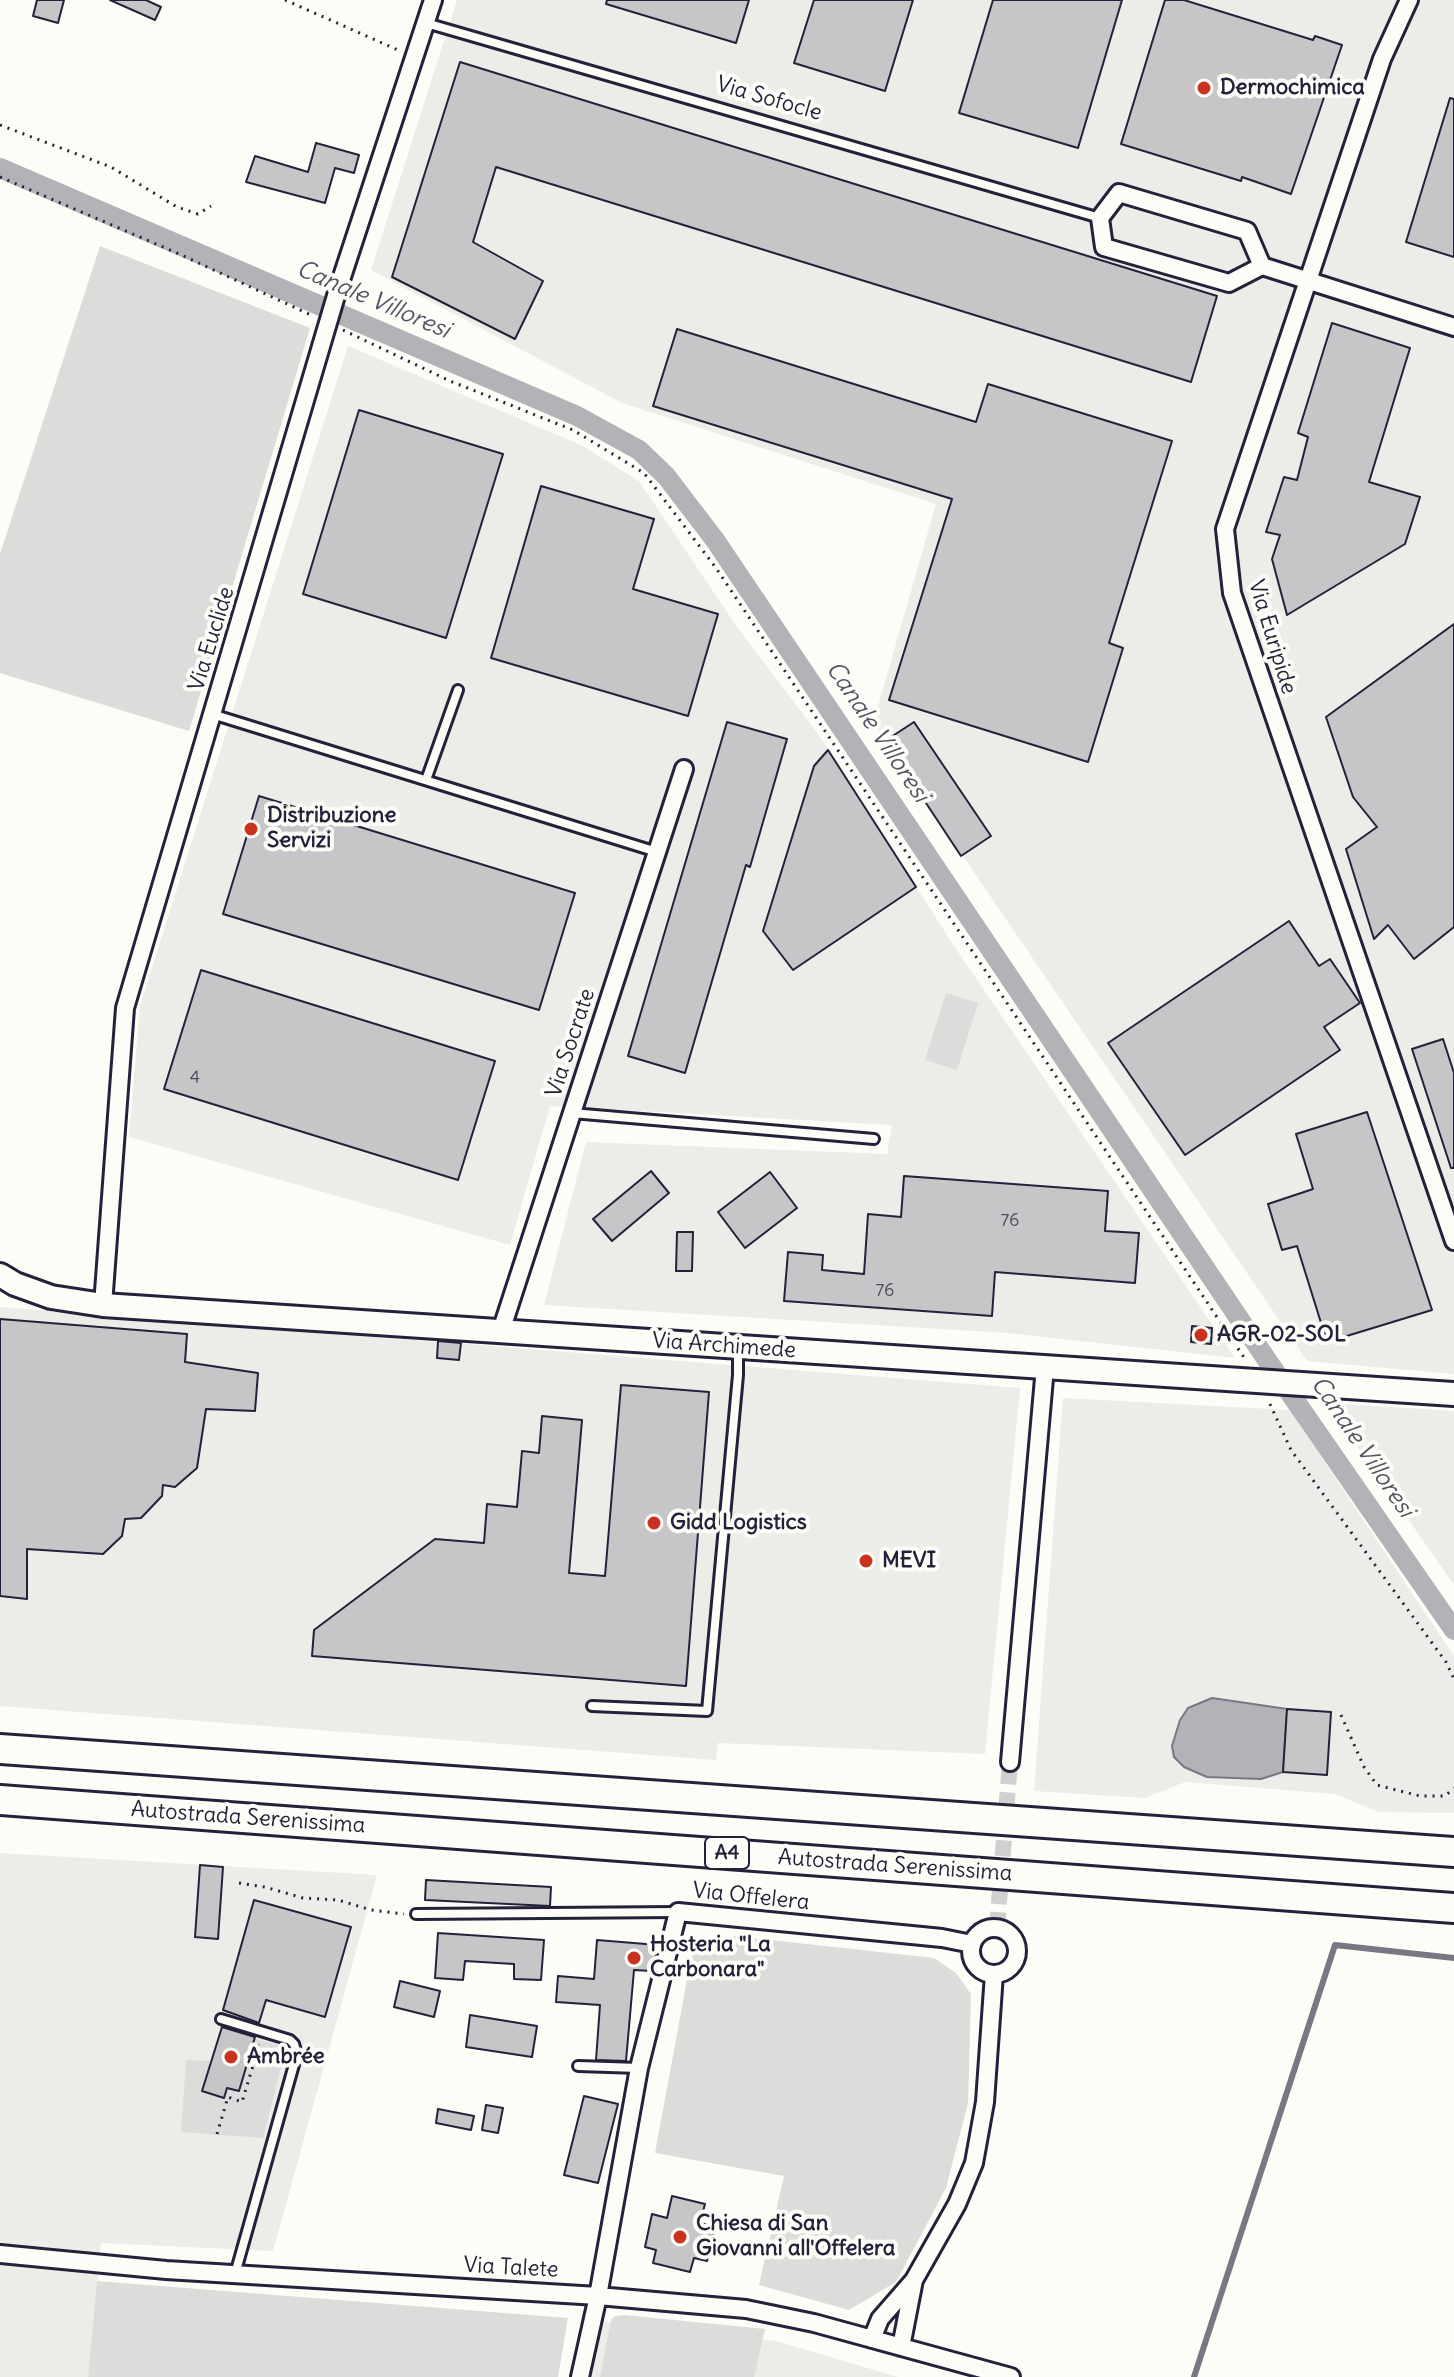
<!DOCTYPE html>
<meta charset="utf-8">
<style>
body{margin:0}
canvas{display:block;background:#fdfcf7}
</style>
<canvas width="1454" height="2377"></canvas>
<script>
const ctx = document.querySelector('canvas').getContext('2d');
ctx.lineJoin = 'round';
function paint(path, color) { ctx.fillStyle = color; ctx.fill(path, 'evenodd'); }
const poly = rows => new Path2D(rows.map(r => 'M' + r).join(''));
function strokePath(path, color, width, dash) { ctx.strokeStyle = color; ctx.lineWidth = width; ctx.lineCap = dash ? 'butt' : 'round'; ctx.setLineDash(dash || []); ctx.stroke(path); }
function drawText(font, color, halo, rows, align = 'center') {
  ctx.font = font + ' Delius,sans-serif'; ctx.lineWidth = 8; ctx.setLineDash([]); ctx.textBaseline = 'middle'; ctx.strokeStyle = halo; ctx.fillStyle = color; for (const [text, x, y, turn = 0] of rows) {
    ctx.save(); ctx.translate(x, y); ctx.rotate((+turn || 0) * Math.PI / 180); ctx.textAlign = isNaN(turn) ? turn : align; if (halo) ctx.strokeText(text, 0, 0); ctx.fillText(text, 0, 0); ctx.restore();
  }
}
paint(poly([
 [457,0,1454,0,1454,1374,1307,1361,873,724,936,504,622,403,371,270],
 [348,346,581,445,639,481,737,627,819,735,954,946,1235,1358,1007,1333,544,1305,586,1142,887,1154,892,1125,550,1106,510,1245,129,1137,140,1006],
 [0,1307,1020,1388,985,1754,718,1743,716,1760,0,1706],
 [1063,1398,1290,1410,1454,1656,1454,1813,1378,1812,1335,1794,1185,1782,1145,1798,1034,1791],
 [1327,1403,1454,1411,1454,1585],
 [0,1853,377,1875,273,2251,101,2243,88,2377,0,2377],
 [602,2321,776,2341,898,2377,591,2377]
]), '#ecece9');
paint(poly([
 [100,246,310,328,189,731,0,673,0,554],
 [946,993,978,1003,957,1070,925,1060],
 [734,1936,934,1958,956,1973,971,1994,968,2103,946,2188,896,2282,849,2310,759,2285,784,2176,655,2153,691,1958,708,1938],
 [255,2039,278,2045,285,2052,263,2138,181,2132,186,2060,212,2061,203,2091,224,2098,227,2088,239,2091],
 [97,2281,568,2318,558,2377,88,2377],
 [624,2315,765,2329,754,2377,600,2377,611,2320,615,2316]
]), '#dddcdb');
const water = poly([
 [1212,1698,1287,1709,1283,1772,1261,1779,1207,1777,1184,1767,1174,1757,1172,1746,1180,1720,1188,1708,1212,1698]
]);
paint(water, '#b2b2b7');
strokePath(water, '#787885', 2);
strokePath(poly([
 [1194,2377,1335,1945,1454,1958]
]), '#787885', 6);
strokePath(poly([
 [0,168,577,416,639,450,666,476,715,540,1267,1360,1454,1630]
]), '#b2b2b7', 20);
const building = poly([
 [37,0,64,0,58,23,33,16,37,0],
 [110,0,146,0,161,7,155,20,110,0],
 [607,0,749,0,736,43,606,4,607,0],
 [814,0,913,0,885,91,794,63,814,0],
 [993,0,1122,0,1078,148,959,113,993,0],
 [1165,0,1184,0,1313,40,1315,36,1342,45,1291,194,1242,177,1241,181,1121,144,1165,0],
 [460,62,1217,296,1191,382,496,167,473,242,543,281,515,339,392,277,460,62],
 [1450,98,1454,99,1454,257,1406,242,1450,98],
 [316,143,359,155,354,173,335,168,325,203,246,182,255,156,308,172,316,143],
 [1332,323,1410,348,1369,482,1420,497,1405,544,1287,615,1272,559,1280,535,1266,532,1284,477,1297,480,1308,437,1298,433,1332,323],
 [677,329,976,422,988,384,1172,441,1109,643,1123,648,1088,762,889,700,952,499,653,406,677,329],
 [359,410,503,454,446,638,303,594,359,410],
 [541,486,654,519,633,589,718,614,688,716,491,658,541,486],
 [1454,624,1454,927,1414,959,1388,925,1374,939,1346,849,1377,827,1353,797,1326,717,1454,624],
 [727,722,787,739,750,867,746,865,685,1073,628,1056,727,722],
 [914,722,991,836,961,856,885,741,914,722],
 [828,750,916,887,793,970,763,931,814,766,828,750],
 [259,796,575,893,539,1010,223,914,259,796],
 [1289,921,1319,966,1330,959,1360,1003,1324,1027,1340,1050,1185,1155,1108,1043,1289,921],
 [201,970,495,1061,458,1180,164,1089,201,970],
 [1443,1039,1454,1073,1454,1168,1451,1168,1412,1049,1443,1039],
 [1367,1112,1432,1310,1327,1342,1297,1246,1282,1250,1268,1204,1313,1189,1296,1134,1367,1112],
 [651,1171,669,1193,612,1241,593,1219,651,1171],
 [770,1172,797,1208,745,1248,718,1212,770,1172],
 [904,1176,1108,1191,1105,1231,1139,1233,1135,1283,995,1272,992,1316,784,1301,788,1252,823,1255,822,1270,864,1274,868,1214,901,1217,904,1176],
 [677,1232,693,1232,692,1271,676,1271,677,1232],
 [0,1319,187,1334,185,1362,258,1373,255,1411,206,1409,197,1468,175,1487,163,1485,162,1496,141,1518,125,1519,122,1536,103,1554,27,1549,27,1599,0,1596,0,1319],
 [1192,1326,1212,1328,1211,1344,1191,1342,1192,1326],
 [438,1341,461,1343,459,1360,437,1358,438,1341],
 [621,1385,709,1392,686,1686,312,1656,314,1630,435,1539,484,1543,487,1504,517,1507,522,1451,539,1453,542,1416,582,1420,569,1573,605,1576,621,1385],
 [1287,1709,1331,1712,1327,1775,1283,1772,1287,1709],
 [200,1865,223,1867,218,1939,195,1937,200,1865],
 [426,1880,551,1887,550,1906,425,1900,426,1880],
 [254,1900,351,1927,325,2017,266,2000,259,2023,223,2010,254,1900],
 [438,1933,544,1940,541,1980,514,1979,514,1964,465,1961,463,1980,435,1978,438,1933],
 [597,1940,658,1945,652,1971,634,1970,626,2061,596,2060,600,2005,556,2002,558,1976,594,1979,597,1940],
 [400,1981,440,1991,434,2017,394,2007,400,1981],
 [470,2015,537,2026,532,2057,466,2047,470,2015],
 [222,2027,255,2037,239,2091,227,2088,224,2098,202,2091,222,2027],
 [584,2096,618,2104,598,2183,564,2175,584,2096],
 [486,2105,503,2108,498,2133,482,2130,486,2105],
 [438,2109,474,2116,471,2130,436,2123,438,2109],
 [672,2196,705,2204,700,2223,715,2227,707,2261,694,2258,690,2272,653,2263,656,2250,645,2247,652,2214,667,2218,672,2196]
]);
paint(building, '#c6c6c8');
strokePath(building, '#22223b', 2);
strokePath(poly([
 [997,1928,1010,1762]
]), '#d1d0d1', 16, [16, 8]);
const lane = poly([
 [426,23,1100,218],
 [212,714,657,852],
 [426,780,458,690],
 [572,1113,874,1139],
 [592,1706,707,1711,738,1375,738,1348],
 [416,1914,678,1912],
 [221,2019,290,2040,294,2044,297,2054,235,2274],
 [578,2066,639,2068]
]);
const street = poly([
 [1409,0,1382,59,1225,529,1232,593,1454,1241],
 [1262,266,1229,283,1104,247,1100,218,1119,193,1247,231,1262,266,1454,327],
 [103,1305,125,1008,338,289,433,0],
 [501,1331,684,769],
 [1010,1762,1045,1367],
 '971 1951a23 23 0 1 1 46 0a23 23 0 1 1-46 0Z',
 [0,2254,166,2270,598,2296,746,2309,814,2323,1011,2377],
 [914,2280,957,2204,974,2163,985,2102,994,1974],
 [872,2339,880,2319,914,2280,901,2347],
 [580,2377,598,2296,639,2068,678,1912,942,1938,972,1944]
]);
const secondary = poly([
 [0,1275,15,1284,51,1297,103,1305,1454,1394]
]);
const highway = poly([
 [0,1749,1454,1852],
 [0,1800,1454,1908]
]);
strokePath(lane, '#22223b', 14);
strokePath(street, '#22223b', 22);
strokePath(secondary, '#22223b', 28);
strokePath(highway, '#22223b', 34);
strokePath(poly([
 [285,0,398,50],
 [0,125,111,167,177,207,198,214,211,206],
 [0,177,177,253,311,315],
 [343,330,450,381,573,430,644,473,716,568,1245,1359],
 [1270,1404,1291,1450,1446,1662,1454,1679],
 [1341,1715,1364,1767,1377,1785,1420,1796,1445,1796,1454,1788],
 [239,1883,265,1887,303,1898,338,1900,371,1910,404,1914],
 [217,2134,228,2097,242,2102,259,2046,257,2045]
]), '#22223b', 3, [2, 6]);
strokePath(lane, '#fdfcf7', 8);
strokePath(street, '#fdfcf7', 16);
strokePath(secondary, '#fdfcf7', 22);
strokePath(highway, '#fdfcf7', 28);
for (const [x, y, r, color] of [
 [1204,88,8,"#c8321e"],
 [251,829,8,"#c8321e"],
 [1201,1335,8,"#c8321e"],
 [654,1523,8,"#c8321e"],
 [866,1561,8,"#c8321e"],
 [634,1958,8,"#c8321e"],
 [231,2057,8,"#c8321e"],
 [680,2237,8,"#c8321e"]
]) { const dot = new Path2D(); dot.arc(x, y, r, 0, 2 * Math.PI); ctx.fillStyle = color; ctx.fill(dot); strokePath(dot, '#fdfcf7', 3); }
drawText('18px', '#4b4b5e', null, [
 ["4",195,1078],
 ["76",1010,1221],
 ["76",885,1291]
]);
for (const [x, y, w] of [
 [727,1853,44]
]) { const box = new Path2D(); box.roundRect(x - w / 2, y - 16, w, 32, 6); ctx.fillStyle = '#fdfcf7'; ctx.fill(box); strokePath(box, '#22223b', 2); }
drawText('bold 20px', '#22223b', null, [
 ["A4",727,1853]
]);
drawText('bold 22px', '#22223b', '#fdfcf7', [
 ["Dermochimica",1220,88],
 ["Distribuzione",267,816],
 ["Servizi",267,841],
 ["AGR-02-SOL",1217,1335],
 ["Gidd Logistics",670,1523],
 ["MEVI",882,1561],
 ["Hosteria \"La",650,1945],
 ["Carbonara\"",650,1970],
 ["Ambrée",247,2057],
 ["Chiesa di San",696,2224],
 ["Giovanni all'Offelera",696,2249]
], 'left');
drawText('22px', '#22223b', '#fdfcf7', [
 ["Via Sofocle",769,99,16],
 ["Via Euripide",1272,637,73],
 ["Via Euclide",212,639,-73],
 ["Via Socrate",571,1043,-72],
 ["Via Archimede",724,1346,4],
 ["Autostrada Serenissima",248,1818,4],
 ["Autostrada Serenissima",895,1866,4],
 ["Via Offelera",751,1897,6],
 ["Via Talete",511,2268,3]
]);
drawText('italic 24px', '#545466', '#fdfcf7', [
 ["Canale Villoresi",373,300,23],
 ["Canale Villoresi",877,732,56],
 ["Canale Villoresi",1362,1447,56]
]);
</script>
